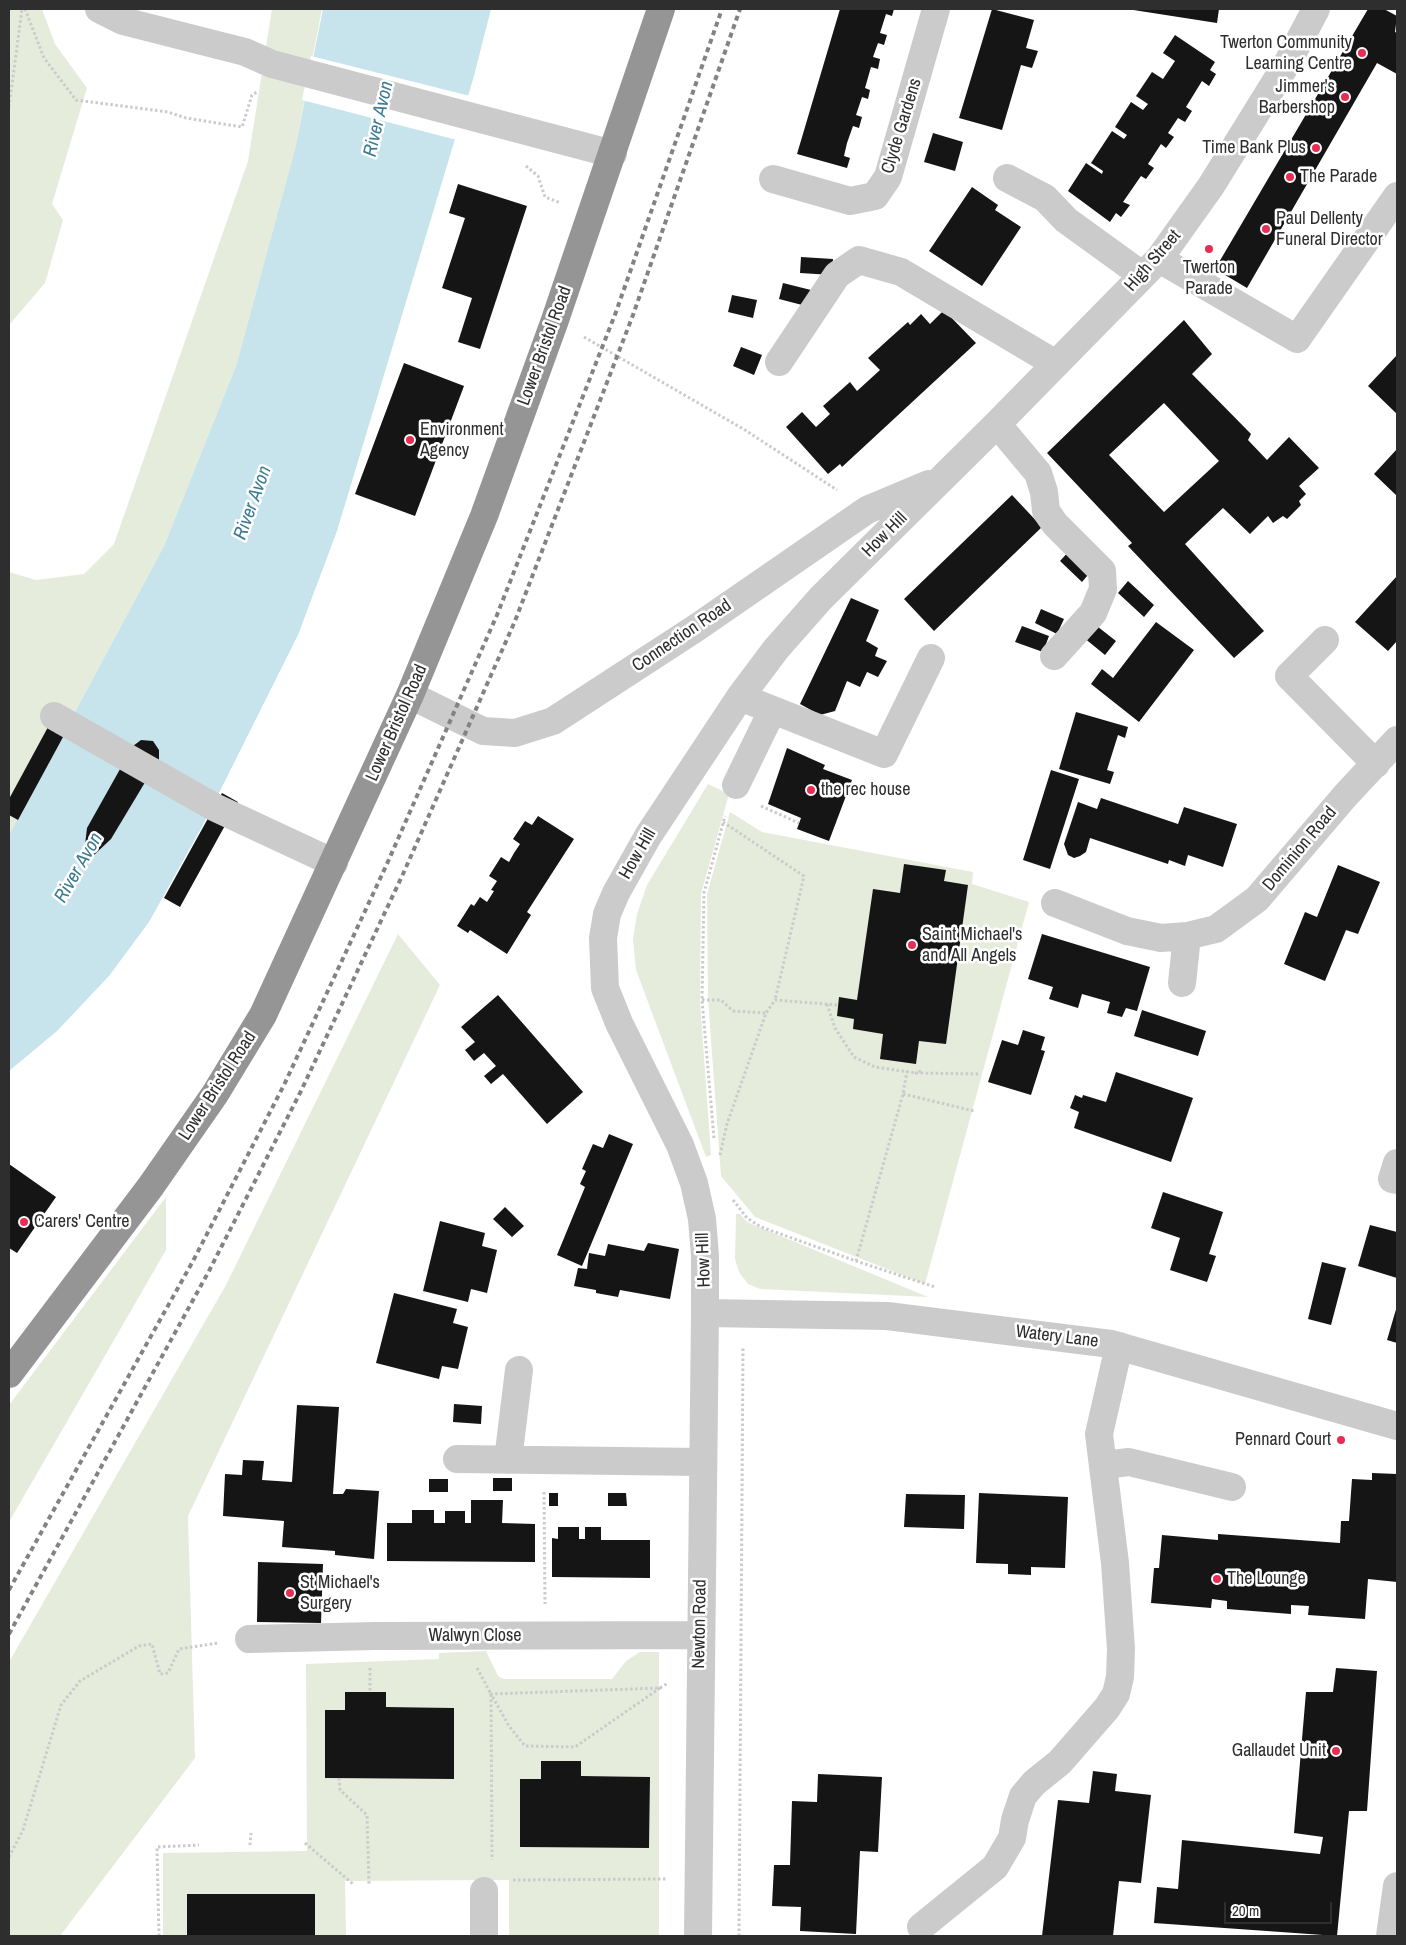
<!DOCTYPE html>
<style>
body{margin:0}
#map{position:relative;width:1406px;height:1945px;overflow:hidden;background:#fff;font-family:"Archivo Narrow",sans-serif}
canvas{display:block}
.frame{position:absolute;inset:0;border:10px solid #2e2e2e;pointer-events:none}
.scale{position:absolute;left:1224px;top:1902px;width:108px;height:22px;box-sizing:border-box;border:2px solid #2e2e2e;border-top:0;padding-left:6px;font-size:15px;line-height:18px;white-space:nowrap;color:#2e2e2e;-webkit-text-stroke:4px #fff;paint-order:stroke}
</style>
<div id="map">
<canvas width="1406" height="1945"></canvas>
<div class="frame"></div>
<div class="scale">20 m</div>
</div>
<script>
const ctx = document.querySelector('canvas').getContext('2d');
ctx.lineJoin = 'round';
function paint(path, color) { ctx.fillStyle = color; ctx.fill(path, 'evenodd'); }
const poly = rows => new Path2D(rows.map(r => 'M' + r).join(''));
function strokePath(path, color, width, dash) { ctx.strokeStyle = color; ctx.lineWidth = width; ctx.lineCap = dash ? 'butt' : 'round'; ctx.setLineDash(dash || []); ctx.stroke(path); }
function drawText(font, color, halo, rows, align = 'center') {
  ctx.font = font + ' "Archivo Narrow",sans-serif'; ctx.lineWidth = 5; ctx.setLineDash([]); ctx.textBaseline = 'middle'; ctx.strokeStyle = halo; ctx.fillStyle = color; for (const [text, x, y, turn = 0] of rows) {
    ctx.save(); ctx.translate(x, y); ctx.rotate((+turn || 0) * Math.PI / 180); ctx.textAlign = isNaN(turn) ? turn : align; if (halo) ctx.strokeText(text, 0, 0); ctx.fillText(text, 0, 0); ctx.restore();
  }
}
paint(poly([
 [9,9,42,9,55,44,87,88,52,204,63,220,45,283,10,324,9,330],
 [272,9,322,9,295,149,236,366,164,546,9,835,9,572,36,580,84,574,114,544,248,161],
 [708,784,729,794,701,894,700,1001,711,1155,706,1157,636,970,633,939,637,914,647,885],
 [730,812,762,832,973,872,972,884,1029,902,925,1284,755,1217,721,1176,708,999,707,894],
 [398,934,440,985,188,1516,195,1758,60,1936,9,1936,9,1662,226,1285],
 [166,1197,166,1250,9,1522,9,1405],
 [736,1214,740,1214,747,1222,928,1297,760,1289,748,1284,739,1272,735,1259],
 [486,1651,498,1676,504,1679,612,1679,626,1661,640,1652,659,1652,659,1936,509,1936,509,1880,489,1880,345,1881,346,1936,315,1936,315,1894,187,1894,187,1936,163,1936,163,1853,307,1851,306,1664,439,1659,439,1653],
 [346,1692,385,1692,386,1707,454,1708,454,1779,325,1778,325,1710,345,1710],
 [541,1761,581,1761,581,1776,650,1777,649,1848,520,1847,520,1779,541,1779]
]), '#e6ecdb');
paint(poly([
 [323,9,491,9,474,76,337,531,298,635,204,823,149,922,109,976,57,1031,9,1071,9,835,164,546,236,366,295,149]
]), '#c7e3ec');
paint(poly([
 [311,56,470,96,457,140,302,100]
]), '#fff');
paint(poly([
 [840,9,894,9,892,16,886,14,880,33,887,35,884,45,878,43,873,57,880,59,878,69,871,67,865,88,870,90,868,99,862,97,856,115,862,117,859,128,853,126,847,143,844,156,850,158,847,168,797,154],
 [992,9,1034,20,1026,48,1038,51,1032,68,1021,65,1002,130,959,118],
 [1127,9,1219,9,1217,23],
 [1368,9,1384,9,1397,16,1395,32,1397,33,1397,74,1377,63,1247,288,1215,269],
 [1175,35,1215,62,1210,70,1216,74,1209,86,1202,81,1186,107,1192,111,1185,122,1178,118,1168,133,1174,137,1166,148,1161,144,1148,164,1154,168,1146,179,1141,176,1123,202,1130,205,1121,217,1116,213,1110,222,1068,191,1086,163,1102,174,1103,171,1091,163,1112,131,1124,139,1127,135,1115,127,1131,102,1143,110,1148,104,1136,96,1152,72,1163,79,1175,61,1163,53],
 [933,133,963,142,955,171,924,162],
 [458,184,527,206,480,349,458,342,472,298,442,288,465,218,449,213],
 [972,187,998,205,995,210,1021,227,982,286,929,251],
 [801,257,833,259,832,275,800,273],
 [783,283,811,290,806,306,779,299],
 [732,295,757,300,753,318,728,312],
 [944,310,976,343,842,467,840,464,828,474,786,427,802,412,816,427,830,414,823,406,850,382,857,391,880,370,868,358,890,338,908,322,910,325,921,314,930,324],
 [1184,320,1212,354,1192,374,1251,434,1248,440,1267,460,1289,437,1319,468,1299,486,1306,494,1299,501,1301,505,1287,519,1283,516,1273,523,1268,516,1250,534,1223,508,1185,544,1264,631,1234,658,1128,546,1132,543,1047,453],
 [1164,403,1219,461,1164,512,1109,455],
 [741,347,762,355,754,375,733,366],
 [1397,355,1397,414,1368,386],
 [404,363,464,386,415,516,355,494],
 [1397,449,1397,496,1374,474],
 [1012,495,1042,527,934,631,904,599],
 [1070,550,1092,570,1082,582,1060,561],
 [1397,576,1397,641,1388,651,1355,622],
 [1128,581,1154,605,1144,617,1118,593],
 [851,598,879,610,866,641,878,648,875,656,887,661,878,677,867,672,860,687,847,681,835,711,820,715,800,704],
 [1041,609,1064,619,1057,634,1035,623],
 [1156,622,1194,650,1139,722,1091,684,1102,669,1113,678],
 [1093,623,1116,641,1105,655,1083,637],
 [1022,626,1049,636,1043,652,1015,642],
 [1076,712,1128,727,1125,738,1118,735,1107,770,1114,772,1110,784,1059,769],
 [75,715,18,820,9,815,9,799,54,716],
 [141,740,153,741,159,750,159,759,111,839,94,855,86,856,84,853,87,828,133,746],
 [787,748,825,765,823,769,852,780,829,841,797,829,801,818,768,804],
 [1051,770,1079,779,1050,869,1023,860],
 [222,793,238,802,180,907,164,898],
 [1101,798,1178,824,1184,807,1237,824,1223,867,1188,855,1185,866,1169,860,1168,864,1090,838,1086,852,1080,856,1074,858,1068,855,1064,844,1078,802,1097,809],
 [538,816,574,839,527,912,531,915,507,954,470,930,468,933,457,926,471,904,474,906,480,897,487,902,494,891,491,890,497,881,489,876,501,857,509,862,514,853,520,844,513,839,525,821,532,825],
 [904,864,946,870,944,881,968,885,946,1044,919,1041,916,1064,880,1059,883,1034,853,1029,854,1019,837,1016,839,997,857,1000,873,889,900,893],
 [1338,865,1380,882,1358,934,1346,930,1325,981,1284,964,1305,912,1317,917],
 [1042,934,1150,967,1137,1011,1126,1008,1122,1017,1107,1013,1110,1002,1082,994,1078,1008,1049,999,1053,987,1028,979],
 [498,995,583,1092,547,1124,503,1074,491,1084,484,1076,496,1066,484,1053,474,1061,465,1050,475,1042,461,1027],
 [1142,1010,1206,1031,1198,1056,1134,1036],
 [1023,1030,1045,1037,1041,1050,1045,1051,1031,1095,988,1082,1002,1040,1018,1045],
 [1116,1072,1193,1098,1171,1162,1074,1128,1079,1112,1070,1108,1075,1095,1082,1098,1083,1095,1106,1102],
 [609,1134,633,1144,582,1266,557,1255,585,1187,580,1184,586,1171,582,1169,593,1144,603,1148],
 [9,1164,56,1197,17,1253,9,1248],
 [1163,1192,1223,1212,1209,1254,1216,1256,1207,1282,1170,1270,1180,1238,1151,1228],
 [505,1207,524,1226,512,1237,493,1219],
 [440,1221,485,1233,482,1246,497,1250,487,1293,471,1289,468,1302,423,1291],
 [1370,1225,1397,1232,1397,1278,1358,1266],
 [648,1243,679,1249,670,1299,620,1290,618,1297,596,1293,596,1290,574,1286,578,1268,587,1269,589,1253,605,1256,608,1244,644,1251],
 [1322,1262,1346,1268,1331,1325,1308,1319],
 [394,1293,457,1309,453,1323,468,1327,458,1369,442,1366,439,1379,376,1363],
 [1397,1306,1397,1343,1387,1340],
 [454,1404,482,1406,481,1424,453,1422],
 [297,1405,339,1407,333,1494,343,1494,346,1489,379,1491,374,1559,335,1555,335,1551,282,1547,284,1521,223,1516,225,1474,242,1475,243,1460,264,1461,262,1480,292,1482],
 [1372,1473,1397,1474,1397,1582,1368,1579,1365,1619,1308,1615,1309,1606,1291,1605,1291,1614,1227,1609,1227,1601,1212,1599,1211,1608,1151,1603,1154,1568,1159,1568,1162,1535,1218,1540,1218,1534,1340,1543,1341,1521,1349,1521,1352,1479,1372,1480],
 [493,1478,512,1478,512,1491,493,1491],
 [429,1479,448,1479,448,1492,429,1492],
 [549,1493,558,1493,558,1506,549,1506],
 [608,1493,626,1493,627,1506,608,1506],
 [979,1493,1068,1497,1065,1568,1031,1567,1031,1575,1008,1574,1008,1564,976,1563],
 [906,1494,965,1495,964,1529,904,1527],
 [471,1500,503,1500,502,1523,535,1524,535,1562,387,1561,387,1523,412,1523,412,1510,434,1510,434,1523,445,1523,445,1511,465,1511,465,1523,471,1523],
 [558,1527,579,1527,579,1539,585,1539,585,1527,601,1527,601,1540,650,1540,650,1578,552,1577,552,1538,558,1539],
 [258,1562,323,1564,321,1623,257,1622],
 [1336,1668,1377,1671,1367,1811,1349,1811,1337,1936,1154,1923,1157,1887,1178,1889,1182,1840,1320,1854,1323,1837,1294,1833,1306,1692,1333,1692],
 [345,1692,386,1692,386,1707,454,1708,454,1779,325,1778,325,1710,345,1710],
 [541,1761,581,1761,581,1776,650,1777,649,1848,520,1847,520,1779,541,1779],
 [1093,1771,1117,1774,1115,1791,1151,1795,1141,1883,1119,1881,1113,1936,1042,1936,1058,1800,1089,1803],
 [818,1774,882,1777,878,1852,860,1851,856,1934,800,1931,801,1907,772,1906,774,1865,790,1865,792,1801,817,1802],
 [187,1894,315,1894,315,1936,187,1936]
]), '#151515');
strokePath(poly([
 [25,9,44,58,76,100,168,112,186,118,242,127,252,95,257,92],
 [9,107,22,9],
 [526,166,538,176,545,197,561,203],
 [584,337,745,430,837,490],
 [761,806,799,823],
 [723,822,804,876,775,1000],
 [702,1000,721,1000,733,1011,766,1013],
 [827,1004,835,1028,854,1057,875,1067,916,1073],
 [921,1071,916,1073,980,1074],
 [903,1094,974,1111],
 [714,1138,702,1000,704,893,725,816],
 [720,1155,727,1124,766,1013,775,1000,838,1005],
 [733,1200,747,1218,761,1227,856,1261,935,1287],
 [856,1261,903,1094,907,1071],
 [544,1492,545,1604],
 [370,1668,370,1692],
 [477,1668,491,1694,492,1860],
 [660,1688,575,1747,525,1746,509,1726,491,1694,660,1688,668,1683],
 [339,1778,340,1790,367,1815,369,1884],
 [305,1843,353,1884],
 [250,1845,251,1833],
 [9,1857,23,1830,61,1705,80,1681,139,1646,152,1644,160,1674,168,1673,179,1649,218,1643],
 [513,1880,667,1879],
 [159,1936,157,1847,199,1845],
 [739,1936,743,1347]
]), '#cbcbcb', 3, [2.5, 2.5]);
strokePath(poly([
 [99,9,123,21,245,52,272,64,613,154],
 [1007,178,1045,198,1066,220,1142,275],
 [773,179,850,201,875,196,888,177,936,9],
 [1159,259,1297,339,1397,196],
 [779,362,837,275,859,260,901,272,1056,364],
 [997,424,1038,473,1044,492,1046,511,1055,524,1102,571,1103,589,1093,613,1054,656],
 [1325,640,1289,676,1376,764],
 [410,695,483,731,515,733,553,721,696,628,867,510,929,484],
 [740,697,884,754,931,658],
 [54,716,214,807,334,863],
 [736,785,772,711],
 [1055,903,1127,931,1161,938,1187,936,1216,929,1257,899,1345,796,1397,740],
 [1182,983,1187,936],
 [1397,1163,1392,1179,1397,1180],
 [705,1313,887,1316,1111,1344,1397,1426],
 [457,1459,702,1462],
 [508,1460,519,1370],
 [1103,1465,1129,1462,1232,1487],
 [249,1639,375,1636,701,1635],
 [484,1891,484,1936],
 [921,1927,995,1867,1012,1838,1015,1820,1023,1796,1034,1783,1060,1762,1107,1708,1116,1694,1120,1677,1121,1649,1115,1563,1099,1434,1119,1346],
 [698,1936,705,1313,705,1256,702,1219,694,1183,680,1145,619,1023,605,988,603,938,607,914,616,893,648,836,740,697,776,649,821,598,997,424,1159,259,1211,186,1289,60,1316,9],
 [1390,1936,1397,1886]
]), '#cbcbcb', 28);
strokePath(poly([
 [9,1374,151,1186,215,1094,263,1015,410,695,484,516,555,320,661,9]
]), '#959595', 28);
strokePath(poly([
 [9,1590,193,1261,284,1085,386,866,497,615,616,312,722,9],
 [9,1634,209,1271,301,1091,403,874,515,621,633,315,740,9]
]), '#838383', 4, [5, 4]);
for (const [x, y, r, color] of [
 [1362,53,5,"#e82d54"],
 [1345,97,5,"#e82d54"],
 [1316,148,5,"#e82d54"],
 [1290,177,5,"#e82d54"],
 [1266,229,5,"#e82d54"],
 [1209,249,5,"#e82d54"],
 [410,440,5,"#e82d54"],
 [811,790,5,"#e82d54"],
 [912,945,5,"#e82d54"],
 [24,1222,5,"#e82d54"],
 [1341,1440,5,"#e82d54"],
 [1217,1579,5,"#e82d54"],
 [290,1593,5,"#e82d54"],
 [1336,1751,5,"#e82d54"]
]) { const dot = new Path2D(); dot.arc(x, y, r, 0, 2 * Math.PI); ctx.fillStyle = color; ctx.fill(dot); strokePath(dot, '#fff', 2); }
drawText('18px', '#2e2e2e', '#fff', [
 ["Twerton Community",1352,43,"right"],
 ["Learning Centre",1352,64,"right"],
 ["Jimmer's",1335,87,"right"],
 ["Barbershop",1335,108,"right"],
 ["Time Bank Plus",1306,148,"right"],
 ["The Parade",1300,177],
 ["Paul Dellenty",1276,219],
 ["Funeral Director",1276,240],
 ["Twerton",1209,268,"center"],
 ["Parade",1209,289,"center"],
 ["Environment",420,430],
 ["Agency",420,451],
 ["the rec house",821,790],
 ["Saint Michael's",922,935],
 ["and All Angels",922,956],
 ["Carers' Centre",34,1222],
 ["Pennard Court",1331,1440,"right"],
 ["The Lounge",1227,1579],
 ["St Michael's",300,1583],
 ["Surgery",300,1604],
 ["Gallaudet Unit",1326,1751,"right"]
], 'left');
drawText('18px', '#2e2e2e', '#fff', [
 ["Clyde Gardens",902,126,-73],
 ["High Street",1153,261,-49],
 ["Lower Bristol Road",545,346,-70],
 ["How Hill",885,535,-45],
 ["Connection Road",682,636,-34],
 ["Lower Bristol Road",397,723,-66],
 ["Dominion Road",1300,849,-50],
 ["How Hill",638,854,-60],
 ["Lower Bristol Road",218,1086,-57],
 ["How Hill",704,1260,-92],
 ["Watery Lane",1057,1337,7],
 ["Newton Road",700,1624,-89],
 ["Walwyn Close",475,1636]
]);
drawText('italic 19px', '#3b7b91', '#fff', [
 ["River Avon",379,119,-77],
 ["River Avon",253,503,-70],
 ["River Avon",79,868,-60]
]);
</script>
